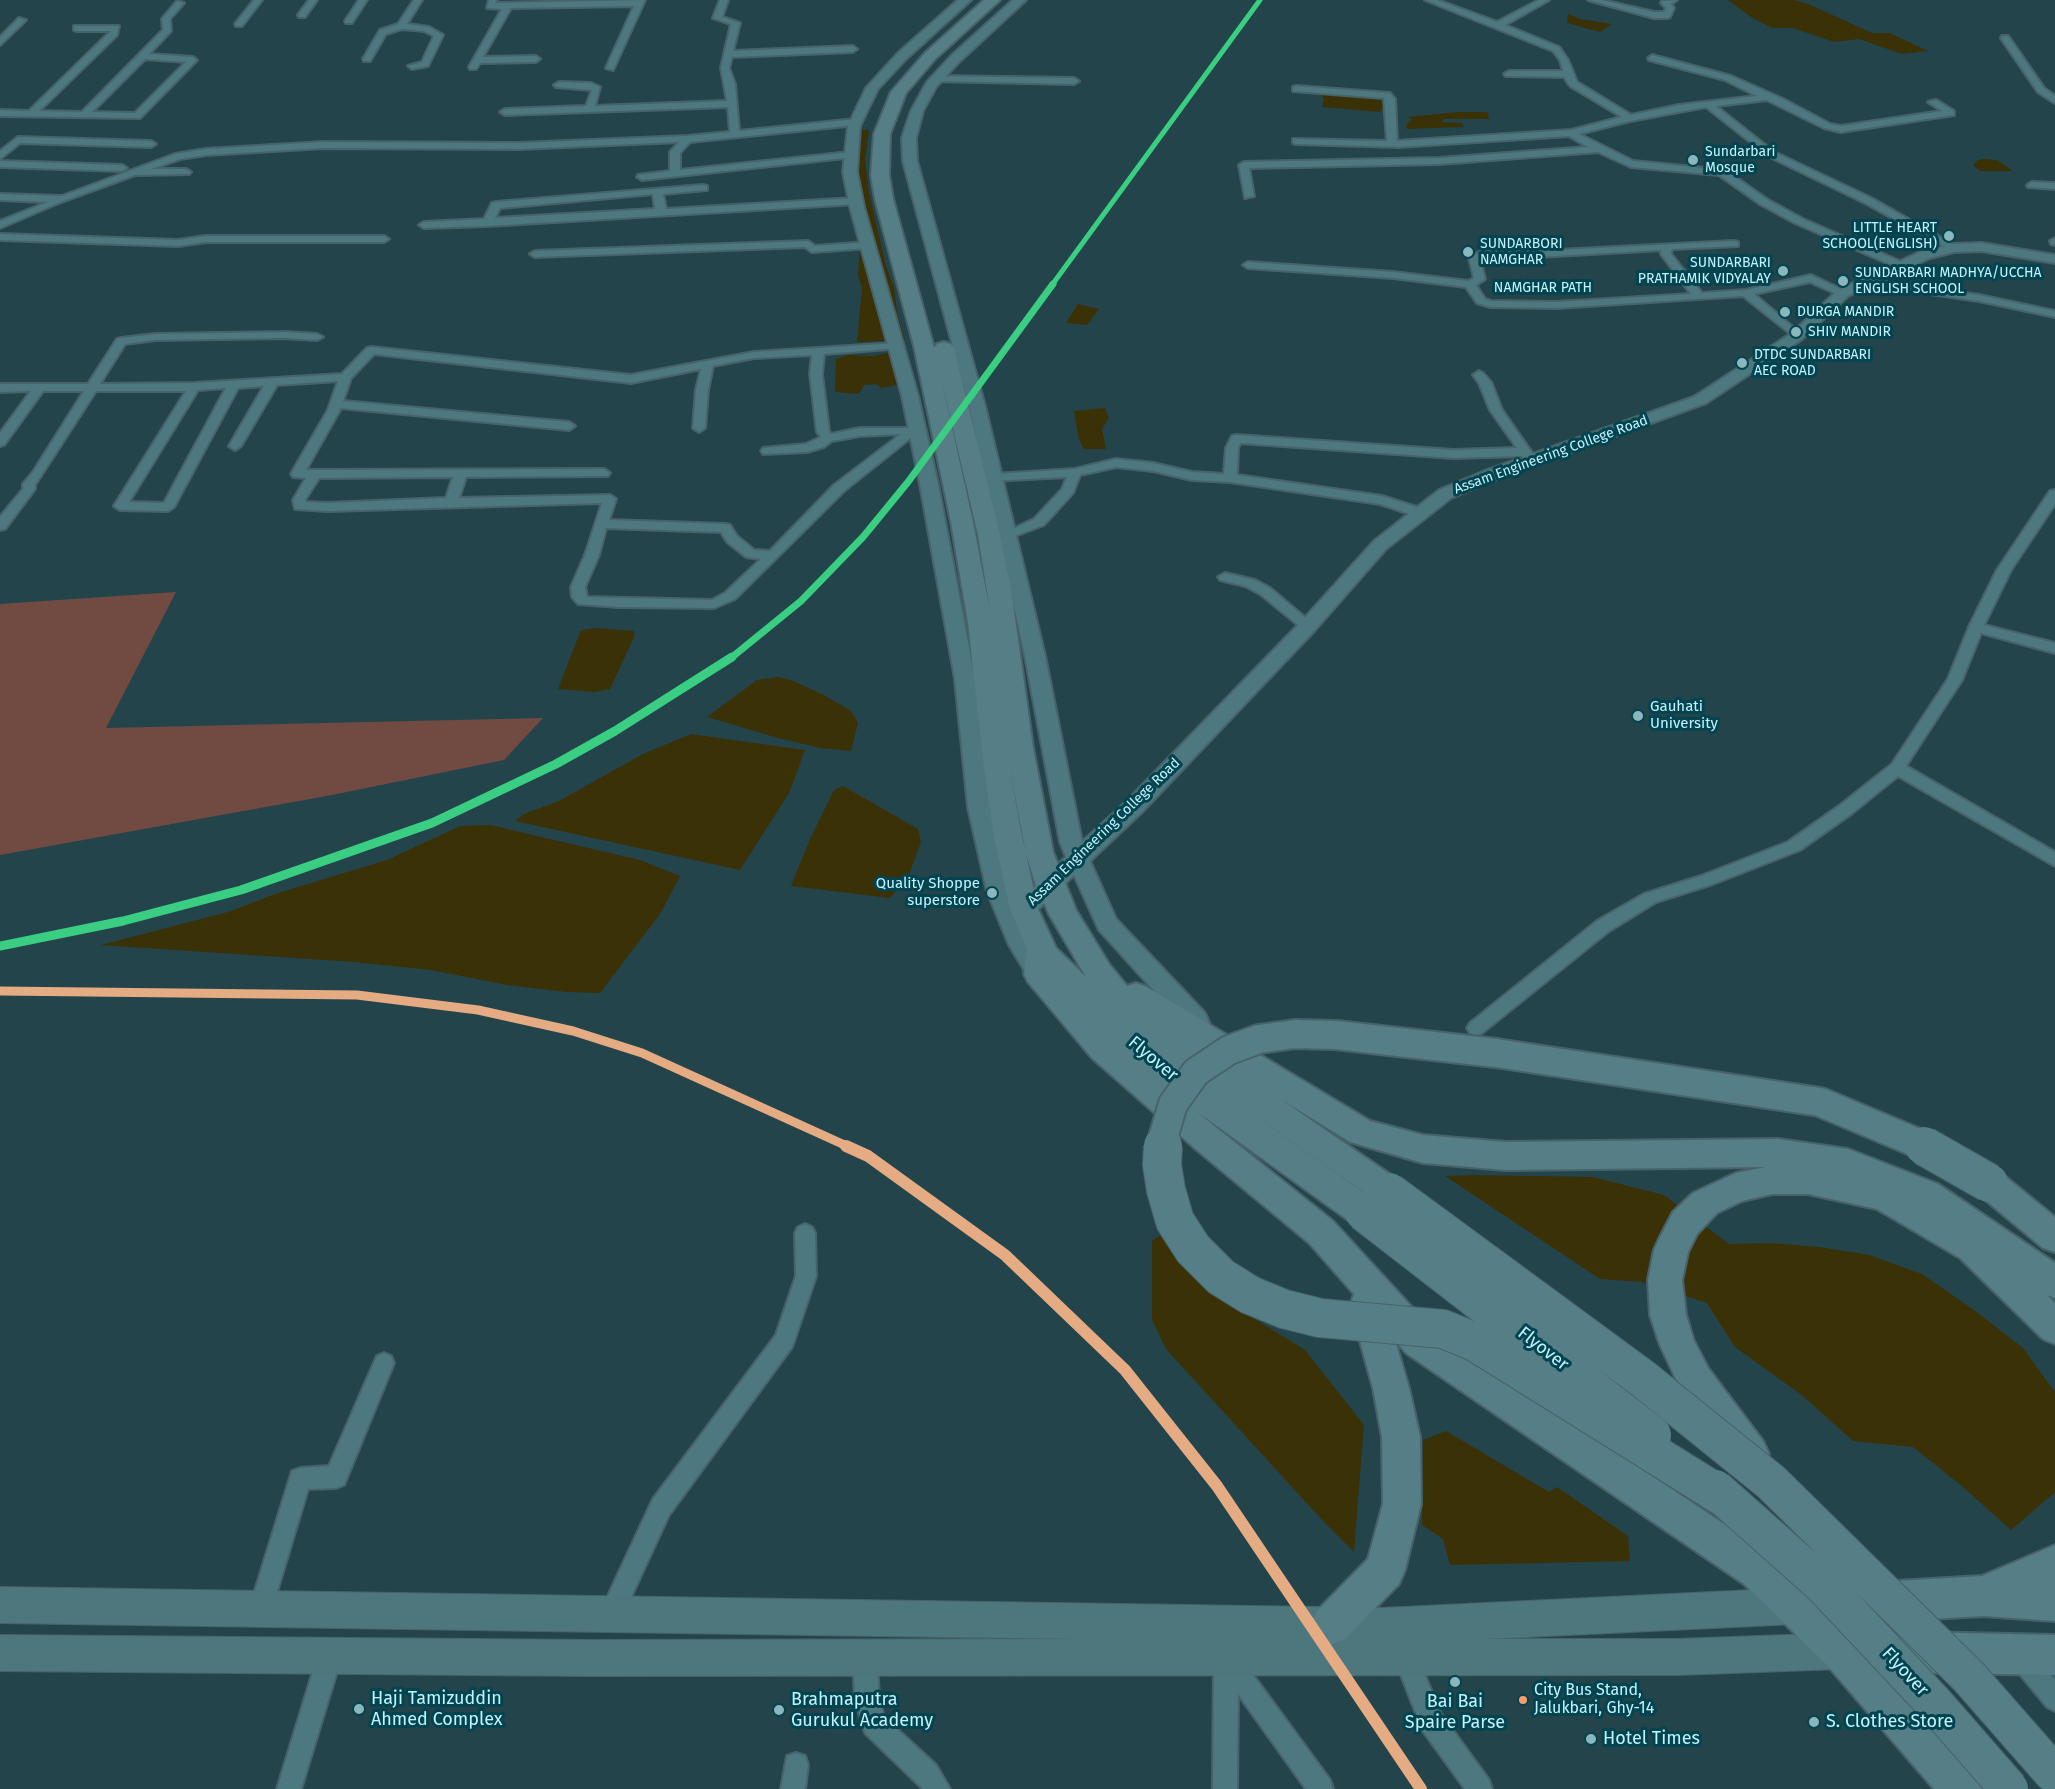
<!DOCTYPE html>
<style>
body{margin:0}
canvas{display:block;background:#23444a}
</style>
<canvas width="2055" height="1789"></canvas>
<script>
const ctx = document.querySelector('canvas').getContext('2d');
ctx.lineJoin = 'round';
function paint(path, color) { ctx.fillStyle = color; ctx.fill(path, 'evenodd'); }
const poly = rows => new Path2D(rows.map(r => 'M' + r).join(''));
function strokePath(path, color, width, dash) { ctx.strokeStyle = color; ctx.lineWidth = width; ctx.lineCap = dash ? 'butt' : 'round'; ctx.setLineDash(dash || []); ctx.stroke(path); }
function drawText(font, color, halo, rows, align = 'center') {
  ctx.font = font + ' "Fira Sans",sans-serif'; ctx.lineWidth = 6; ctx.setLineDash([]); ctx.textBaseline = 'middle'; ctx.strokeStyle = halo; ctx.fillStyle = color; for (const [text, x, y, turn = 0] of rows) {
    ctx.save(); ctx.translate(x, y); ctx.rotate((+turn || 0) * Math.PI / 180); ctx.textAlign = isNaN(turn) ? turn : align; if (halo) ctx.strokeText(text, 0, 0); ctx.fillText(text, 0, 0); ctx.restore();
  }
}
paint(poly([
 [176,592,106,728,543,718,504,760,332,795,0,855,0,604]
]), '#714a42');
paint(poly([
 [1728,0,1793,0,1806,3,1872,33,1890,33,1928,51,1902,54,1859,39,1834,42,1793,28,1772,28,1751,17],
 [1568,14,1580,19,1612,24,1600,32,1567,23],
 [1341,94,1381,96,1383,107,1380,112,1322,107,1324,99,1321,95],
 [1459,112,1485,112,1488,113,1489,119,1443,119,1442,122,1462,123,1464,127,1407,129,1406,125,1412,119,1407,117],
 [852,130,869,130,865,160,869,192,886,266,894,287,897,313,905,340,857,342,862,288,858,276,861,227,852,215,854,165],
 [1985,159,1997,160,2013,171,1980,171,1973,165,1978,160],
 [1078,304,1099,309,1087,325,1066,323],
 [887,353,898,354,898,385,881,388,877,384,864,385,859,394,835,392,836,359,848,355,874,356],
 [1105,408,1109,418,1102,429,1106,449,1084,449,1079,440,1074,411],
 [597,628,634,631,634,637,610,689,595,692,558,689,581,630],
 [778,677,791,680,824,695,851,711,858,723,851,751,820,748,778,738,707,717,757,680],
 [691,734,805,750,789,793,740,870,515,821,524,814,559,801,643,754],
 [843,786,918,829,921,842,908,877,890,898,791,886,810,839,834,790],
 [490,825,640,860,680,876,660,914,600,993,567,992,507,985,431,970,355,962,101,945,228,912,278,893,387,860,460,826],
 [1473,1175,1593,1177,1664,1195,1729,1244,1771,1243,1819,1247,1869,1255,1922,1274,1974,1310,2023,1348,2055,1392,2055,1492,2011,1530,1963,1487,1913,1447,1853,1441,1803,1396,1735,1347,1707,1303,1642,1282,1600,1279,1445,1176],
 [1164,1233,1216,1295,1305,1350,1364,1425,1354,1552,1323,1521,1166,1349,1152,1320,1152,1241],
 [1446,1431,1549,1492,1557,1487,1628,1536,1630,1561,1450,1565,1443,1539,1422,1525,1423,1440]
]), '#3a3107');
const street = poly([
 [254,0,262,0,242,26,236,26,235,24,254,0],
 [309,0,317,0,305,17,299,17,298,15,309,0],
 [359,0,367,0,352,23,346,23,345,21,359,0],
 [414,0,422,0,407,24,429,27,443,35,428,66,412,69,408,66,422,62,434,36,424,31,402,29,386,34,370,61,364,61,363,59,380,30,398,24,414,0],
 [489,0,497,0,495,3,645,0,613,70,606,68,634,6,511,8,483,57,536,56,540,59,536,62,480,63,476,69,470,69,469,67,502,9,487,8,489,0],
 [720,0,728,0,722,17,740,23,733,51,853,46,857,49,853,52,732,57,729,68,735,84,739,131,856,119,861,122,856,125,690,142,680,153,680,170,851,152,856,155,854,157,642,180,637,177,638,175,670,171,670,152,679,142,520,149,323,148,206,155,180,159,151,169,186,169,191,172,189,174,135,175,61,202,0,228,0,221,48,202,0,200,0,194,62,196,175,154,206,149,323,142,520,143,687,136,730,132,728,107,505,115,500,112,505,109,586,106,592,90,556,87,554,85,559,82,591,83,600,87,595,106,727,101,721,68,731,24,713,18,720,0],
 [1425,0,1437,0,1497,22,1539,0,1549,0,1505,25,1559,47,1568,60,1577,82,1631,115,1679,105,1757,96,1725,80,1649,60,1648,58,1652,55,1731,76,1783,99,1830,124,1841,126,1942,111,1928,102,1936,100,1954,111,1954,115,1841,132,1824,128,1767,100,1716,106,1774,152,1873,199,1959,248,1958,250,1950,250,1865,203,1768,156,1706,107,1630,121,1579,134,1633,161,1725,170,1768,200,1803,219,1904,263,1904,267,1896,267,1795,223,1760,204,1719,175,1631,167,1598,152,1439,164,1249,168,1254,196,1245,198,1239,165,1244,162,1439,158,1588,147,1569,136,1399,147,1296,144,1293,143,1293,139,1387,141,1384,98,1293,91,1293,87,1296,86,1390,93,1395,99,1397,141,1571,130,1622,117,1570,86,1564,77,1506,76,1504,74,1509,71,1563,71,1560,60,1553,51,1425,0],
 [1588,0,1602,0,1654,12,1664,12,1666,8,1661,3,1662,1,1677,0,1671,4,1674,8,1670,17,1667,18,1654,18,1588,0],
 [177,1,184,3,170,19,171,31,149,54,193,57,197,60,140,118,0,116,0,110,29,111,111,31,77,31,74,30,74,26,119,26,117,35,39,111,82,112,163,30,162,19,177,1],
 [145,59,186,62,135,113,92,112,145,59],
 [19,18,26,20,0,45,0,37,19,18],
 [2002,36,2008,36,2044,88,2055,96,2055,103,2038,92,2001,38,2002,36],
 [936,76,1074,78,1079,81,1074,84,933,81,931,79,936,76],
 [18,137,151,141,156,144,151,147,20,143,0,159,0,151,18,137],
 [0,161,122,165,127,168,122,171,0,167,0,161],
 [2032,182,2055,183,2055,189,2028,187,2027,185,2032,182],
 [703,185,707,186,707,190,663,194,666,209,856,198,861,201,856,204,487,226,424,228,419,225,424,222,484,219,492,203,496,202,703,185],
 [653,194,655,209,495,218,500,208,653,194],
 [0,234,178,240,206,236,384,236,389,239,384,242,206,242,178,246,0,240,0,234],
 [2055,238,2055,245,2051,244,2050,241,2055,238],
 [808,241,815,246,869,242,874,245,869,248,812,252,805,247,535,257,530,254,535,251,808,241],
 [1734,241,1738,242,1738,246,1672,249,1671,254,1702,293,1746,290,1811,275,1849,293,1843,296,1839,295,1810,282,1754,294,1801,334,1803,336,1797,339,1743,296,1557,308,1490,307,1477,303,1466,287,1393,278,1248,268,1243,265,1248,262,1393,272,1468,281,1474,278,1469,258,1481,251,1538,251,1734,241],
 [1661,250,1661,254,1691,294,1557,302,1491,301,1485,299,1476,285,1485,279,1480,259,1483,257,1538,257,1661,250],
 [1865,279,1979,295,2055,311,2055,317,1979,301,1861,284,1861,280,1865,279],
 [285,332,317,334,323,337,317,340,285,338,155,340,125,344,100,384,194,383,342,374,367,348,371,347,631,375,754,352,897,343,903,346,901,348,824,354,822,374,829,431,831,434,860,428,909,428,917,424,923,428,844,491,735,599,714,608,619,607,578,604,572,597,571,587,585,555,602,503,328,511,295,509,293,500,306,478,293,477,291,474,328,410,338,381,277,385,241,446,235,450,229,446,264,386,238,388,174,507,168,511,120,510,114,506,186,391,96,391,35,485,35,489,5,529,0,530,0,517,23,489,23,484,33,472,84,391,43,391,4,445,0,446,0,433,31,391,0,392,0,384,88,384,117,339,121,338,155,334,285,332],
 [374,354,631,383,701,369,696,390,693,428,699,432,705,428,708,390,713,366,754,358,812,355,810,374,817,432,821,437,806,444,763,448,761,451,763,454,807,452,824,447,832,441,860,436,901,434,834,485,770,551,754,550,737,536,730,525,725,524,609,520,616,499,610,495,459,498,466,477,608,476,610,473,604,469,306,470,341,408,569,430,575,426,569,422,343,401,351,378,374,354],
 [226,388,164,503,129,502,198,390,226,388],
 [453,477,446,498,328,503,306,502,305,500,319,478,453,477],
 [606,528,721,532,727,542,746,557,761,559,725,593,712,600,587,597,585,587,599,555,606,528],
 [1479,371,1483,373,1491,382,1502,410,1537,460,1535,463,1527,463,1522,456,1453,458,1240,443,1238,448,1237,475,1382,496,1426,510,1428,513,1426,516,1416,516,1380,504,1230,482,1192,480,1153,471,1116,467,1080,475,1073,493,1044,525,1007,539,1000,535,1034,519,1062,489,1067,477,990,481,988,478,994,474,1075,469,1116,459,1153,463,1192,472,1224,474,1226,448,1232,436,1236,435,1453,450,1517,448,1490,410,1479,383,1473,375,1479,371],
 [2055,490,2055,504,2011,570,1984,625,2055,643,2055,653,1981,633,1962,680,1906,766,2055,852,2055,866,1898,776,1851,814,1800,850,1713,884,1656,902,1609,931,1482,1033,1476,1035,1470,1033,1467,1028,1470,1023,1597,921,1644,894,1701,876,1788,842,1839,806,1892,764,1948,679,1969,627,1997,570,2050,491,2055,490],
 [1225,573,1255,580,1270,588,1315,626,1313,629,1303,629,1260,594,1245,586,1220,580,1218,577,1225,573],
 [805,1224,812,1227,815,1233,816,1276,792,1347,669,1515,619,1623,611,1627,603,1623,599,1615,653,1499,776,1335,796,1276,795,1233,798,1227,805,1224],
 [384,1353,391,1356,394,1363,344,1485,336,1488,308,1489,269,1618,261,1622,253,1618,249,1610,292,1471,300,1468,329,1466,377,1356,384,1353],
 [330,1643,338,1647,342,1655,301,1789,277,1789,318,1655,322,1647,330,1643],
 [865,1645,873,1649,877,1657,879,1699,884,1717,936,1765,950,1789,923,1789,865,1733,855,1699,853,1657,857,1649,865,1645],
 [1226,1645,1234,1649,1330,1780,1333,1789,1306,1789,1238,1694,1237,1789,1213,1789,1214,1657,1218,1649,1226,1645],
 [1406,1645,1414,1649,1441,1714,1489,1780,1492,1789,1465,1789,1423,1731,1394,1657,1398,1649,1406,1645],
 [2021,1646,2029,1650,2055,1680,2055,1711,2047,1707,2013,1666,2009,1658,2013,1650,2021,1646],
 [796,1753,805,1756,808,1765,805,1789,781,1789,787,1756,796,1753]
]);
const secondary = poly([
 [958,0,971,0,906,59,878,89,860,126,857,172,864,207,918,396,938,484,975,679,990,807,1009,891,1015,905,1066,857,1060,842,1025,656,969,406,903,161,902,138,911,111,927,82,951,56,1013,0,1026,0,959,62,936,87,923,111,916,138,917,161,985,406,1045,656,1082,842,1126,802,1301,622,1374,541,1439,490,1485,471,1694,397,1792,333,1838,290,1920,252,1954,244,1981,243,2055,255,2055,263,1981,251,1954,252,1930,258,1848,296,1802,339,1706,403,1497,479,1451,498,1386,549,1315,630,1142,812,1090,861,1116,919,1205,1013,1215,1036,1212,1043,1203,1046,1194,1043,1186,1026,1099,930,1074,875,1032,915,1024,918,1019,916,1027,936,1051,974,1047,981,1039,983,1031,981,1009,945,987,891,968,807,955,679,920,484,902,396,850,207,843,172,848,126,866,88,898,53,958,0]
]);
const primary = poly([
 [0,1587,1383,1608,1795,1588,1808,1593,1813,1606,1808,1619,1795,1624,1486,1639,1678,1639,1841,1633,1854,1638,1859,1651,1854,1664,1841,1669,1678,1675,590,1676,0,1671,0,1635,590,1640,1079,1639,0,1623,0,1587]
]);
const highway = poly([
 [984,0,1000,0,935,59,906,93,890,134,889,175,893,199,934,348,937,344,944,342,951,344,954,348,1000,535,1011,589,1033,748,1053,852,1076,910,1109,964,1127,986,1136,983,1147,987,1370,1121,1423,1135,1506,1142,1778,1139,1848,1149,1938,1184,2055,1263,2055,1298,2047,1295,2055,1303,2055,1344,2043,1339,1960,1258,1877,1209,1808,1194,1772,1194,1742,1201,1717,1213,1697,1234,1688,1252,1682,1280,1686,1315,1694,1341,1708,1368,1763,1441,1769,1454,1763,1467,1750,1472,1737,1467,1682,1392,1660,1345,1650,1315,1648,1280,1654,1250,1659,1239,1673,1212,1693,1193,1736,1173,1765,1167,1506,1170,1423,1163,1350,1142,1282,1100,1401,1182,1406,1192,1401,1202,1389,1207,1377,1202,1176,1060,1376,1201,1381,1212,1376,1223,1364,1227,1352,1223,1196,1111,1333,1221,1432,1329,1772,1556,1858,1639,1873,1631,2055,1635,2055,1675,1886,1672,1977,1774,1983,1789,1934,1789,1827,1665,1744,1584,1406,1353,1395,1340,1409,1388,1420,1437,1421,1504,1405,1570,1399,1584,1345,1639,1331,1645,1317,1639,1311,1625,1317,1611,1368,1559,1383,1504,1382,1437,1373,1388,1350,1305,1354,1294,1309,1243,1198,1151,1092,1058,1028,982,1024,974,1027,949,1010,909,994,837,984,769,968,623,951,522,914,346,875,199,871,175,874,134,891,92,925,53,984,0],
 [942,382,978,535,990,611,973,522,942,382],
 [1009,763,1025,849,1022,837,1009,763],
 [1026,854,1035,883,1049,914,1086,977,1056,948,1038,909,1026,854],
 [1989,1169,2001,1173,2055,1217,2055,1252,2043,1248,1977,1193,1972,1183,1977,1173,1989,1169],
 [2055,1545,2055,1621,1983,1616,1878,1622,1864,1616,1858,1602,1864,1588,1878,1582,1982,1576,2055,1545]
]);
strokePath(street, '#476369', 4);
strokePath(secondary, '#476369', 4);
strokePath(primary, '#476369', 2);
strokePath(highway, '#476369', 4);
paint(street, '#4d787f');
paint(secondary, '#4d787f');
paint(primary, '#4d767d');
paint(highway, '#557e86');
const railFar2 = poly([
 [1052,285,1260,0]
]);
const railFar1 = poly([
 [731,658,801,601,863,537,908,482,1053,284]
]);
const rail = poly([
 [0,946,123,921,241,890,432,823,556,764,615,731,732,657]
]);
strokePath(railFar2, '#56777d', 4);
strokePath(railFar1, '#56777d', 5);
strokePath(rail, '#56777d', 7);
strokePath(railFar2, '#02444f', 2, [8]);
strokePath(railFar1, '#02444f', 4, [10]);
strokePath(rail, '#02444f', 4.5, [14]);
const highwayBridgeFar1 = poly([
 [1163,1147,1163,1138,1173,1104,1196,1072,1229,1050,1259,1039,1295,1034,1336,1035,1496,1053,1820,1102,1927,1147]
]);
const highwayBridge = poly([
 [1163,1146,1162,1165,1166,1190,1175,1221,1193,1249,1221,1277,1250,1295,1284,1309,1320,1318,1443,1329,1475,1342,1728,1500],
 [1924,1146,1989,1183],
 [1389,1192,1642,1378,1771,1482,1969,1677,2055,1775],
 [1364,1212,1652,1435],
 [1715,1489,1822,1584,1934,1703,2009,1789]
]);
strokePath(highwayBridgeFar1, '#476369', 32, []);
strokePath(highwayBridge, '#476369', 40, []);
strokePath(highwayBridgeFar1, '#557e86', 28);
strokePath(highwayBridge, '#557e86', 38);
strokePath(poly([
 [0,991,357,995,478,1010,573,1031,642,1053,849,1147]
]), '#e5ac83', 9);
strokePath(poly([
 [846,1146,868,1156,1005,1255,1125,1370,1217,1486,1421,1789]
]), '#e5ac83', 12);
strokePath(poly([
 [1052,285,1260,0]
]), '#3ace82', 5);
strokePath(poly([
 [731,658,801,601,863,537,908,482,1053,284]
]), '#3ace82', 7);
strokePath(poly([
 [0,946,123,921,241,890,432,823,556,764,615,731,732,657]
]), '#3ace82', 9);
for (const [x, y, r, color] of [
 [1693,160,6,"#8bb6be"],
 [1949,236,6,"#8bb6be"],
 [1468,252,6,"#8bb6be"],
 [1783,271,6,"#8bb6be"],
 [1843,281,6,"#8bb6be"],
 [1785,312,6,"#8bb6be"],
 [1796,332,6,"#8bb6be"],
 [1742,363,6,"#8bb6be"],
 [1638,716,6,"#8bb6be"],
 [992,893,6,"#8bb6be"],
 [1455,1682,6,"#8bb6be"],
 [1523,1700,5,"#fc9b6d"],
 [359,1709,6,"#8bb6be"],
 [779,1710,6,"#8bb6be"],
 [1814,1722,6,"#8bb6be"],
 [1591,1739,6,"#8bb6be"]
]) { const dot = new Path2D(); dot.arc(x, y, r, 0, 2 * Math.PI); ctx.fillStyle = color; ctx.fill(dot); strokePath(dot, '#02444f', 2); }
drawText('14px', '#c3f3fd', '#02444f', [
 ["Sundarbari",1705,152],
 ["Mosque",1705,168],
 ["LITTLE HEART",1937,228,"right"],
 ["SCHOOL(ENGLISH)",1937,244,"right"],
 ["SUNDARBORI",1480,244],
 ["NAMGHAR",1480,260],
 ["SUNDARBARI",1771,263,"right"],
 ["PRATHAMIK VIDYALAY",1771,279,"right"],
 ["SUNDARBARI MADHYA/UCCHA",1855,273],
 ["ENGLISH SCHOOL",1855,289],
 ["DURGA MANDIR",1797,312],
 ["SHIV MANDIR",1808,332],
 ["DTDC SUNDARBARI",1754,355],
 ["AEC ROAD",1754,371]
], 'left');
drawText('14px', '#c3f3fd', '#02444f', [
 ["NAMGHAR PATH",1543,288],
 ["Assam Engineering College Road",1551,455,-20],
 ["Assam Engineering College Road",1104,832,-44]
]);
drawText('15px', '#c3f3fd', '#02444f', [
 ["Gauhati",1650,707],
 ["University",1650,724],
 ["Quality Shoppe",980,884,"right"],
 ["superstore",980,901,"right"]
], 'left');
drawText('16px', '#c3f3fd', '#02444f', [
 ["City Bus Stand,",1534,1691],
 ["Jalukbari, Ghy-14",1534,1709]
], 'left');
drawText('18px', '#c3f3fd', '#02444f', [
 ["Flyover",1153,1059,40],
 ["Flyover",1543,1349,38],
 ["Flyover",1905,1672,47]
]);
drawText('18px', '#c3f3fd', '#02444f', [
 ["Haji Tamizuddin",371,1699],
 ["Ahmed Complex",371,1720],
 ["Brahmaputra",791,1700],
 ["Gurukul Academy",791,1721],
 ["Bai Bai",1455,1702,"center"],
 ["Spaire Parse",1455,1723,"center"],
 ["S. Clothes Store",1826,1722],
 ["Hotel Times",1603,1739]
], 'left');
</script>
